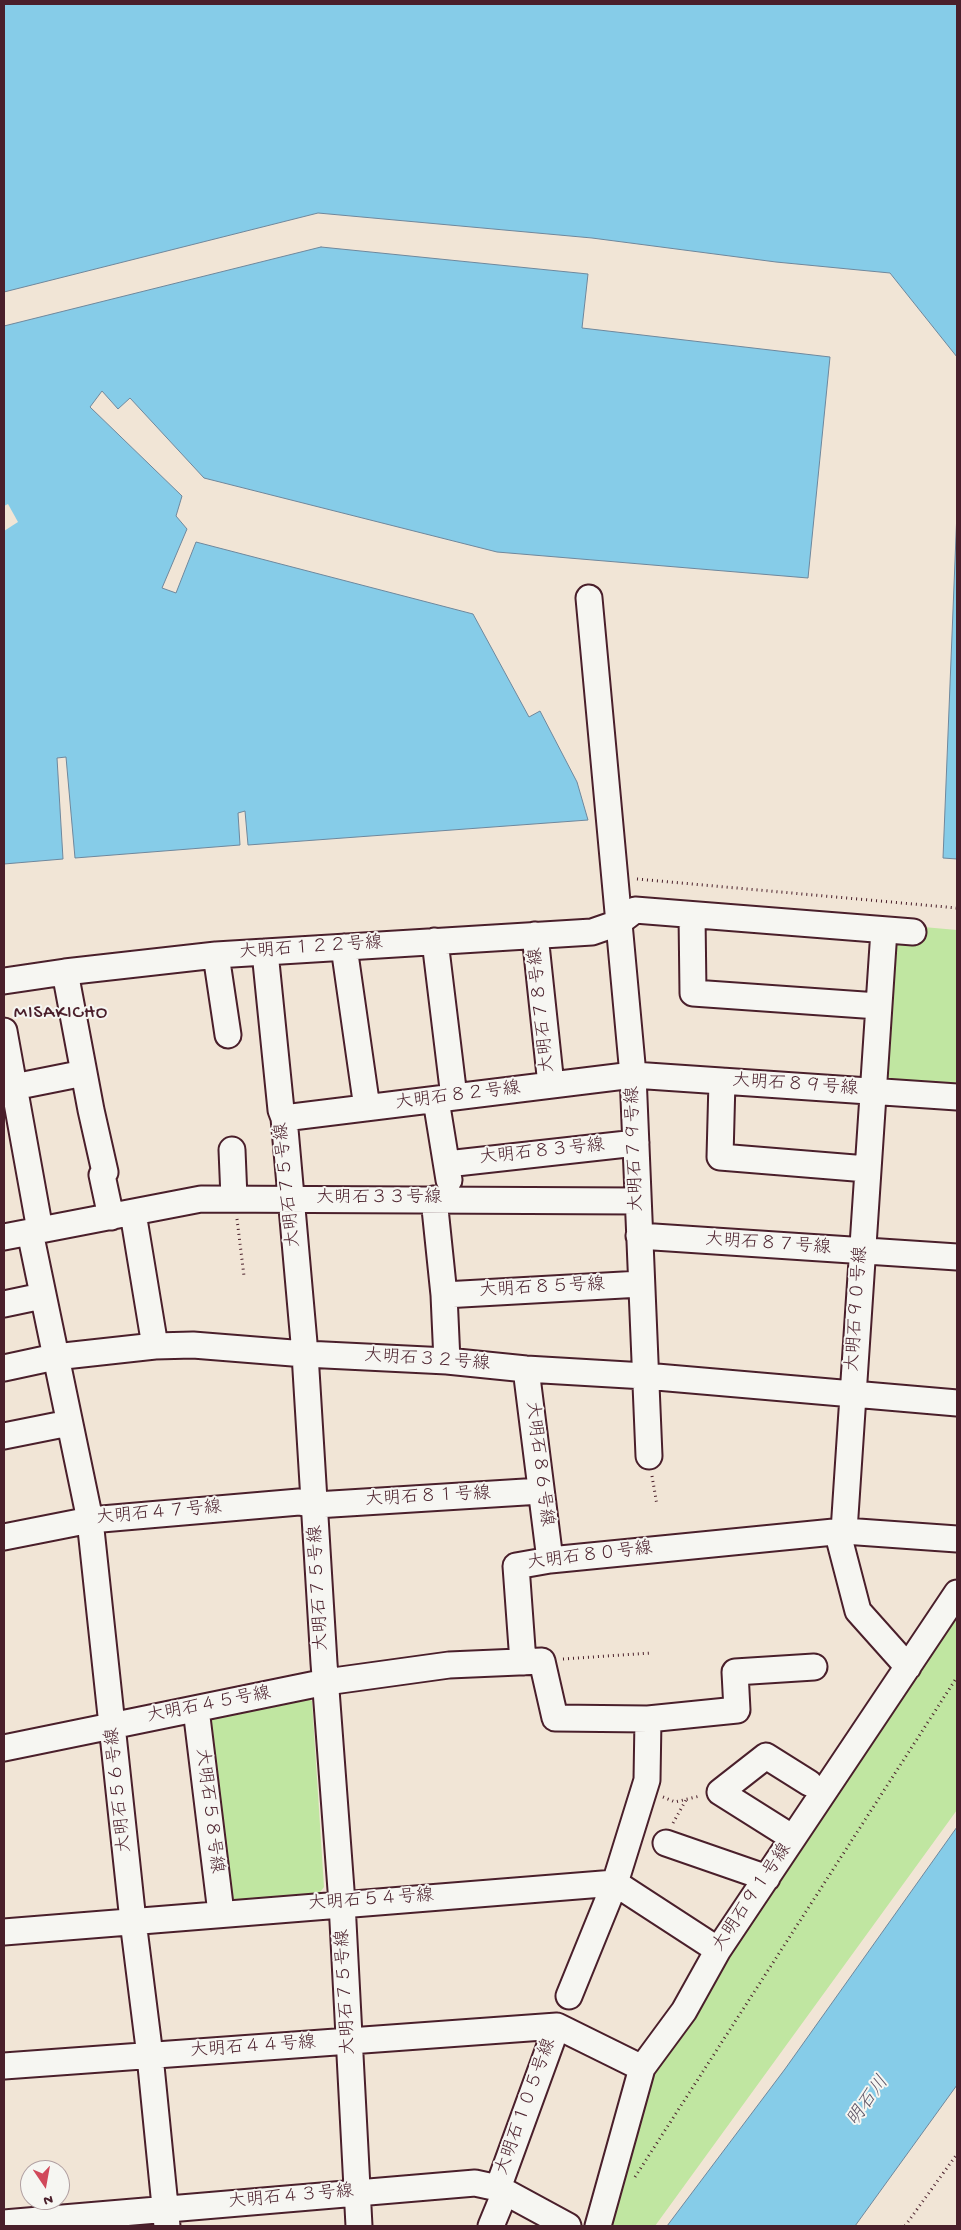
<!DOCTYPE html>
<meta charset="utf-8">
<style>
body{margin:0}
#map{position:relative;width:961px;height:2230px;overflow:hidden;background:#f1e5d6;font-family:"Gochi Hand",sans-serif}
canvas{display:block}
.frame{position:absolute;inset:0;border:5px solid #4a1f2b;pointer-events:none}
.north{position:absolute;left:20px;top:2160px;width:50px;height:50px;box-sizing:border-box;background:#f6f6f2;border:1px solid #b1a0a2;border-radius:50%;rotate:168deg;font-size:14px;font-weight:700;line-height:20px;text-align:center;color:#4a1f2b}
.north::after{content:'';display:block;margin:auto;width:18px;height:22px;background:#d1495b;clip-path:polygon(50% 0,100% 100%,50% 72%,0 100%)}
</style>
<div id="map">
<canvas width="961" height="2230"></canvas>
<div class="frame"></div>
<div class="north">N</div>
</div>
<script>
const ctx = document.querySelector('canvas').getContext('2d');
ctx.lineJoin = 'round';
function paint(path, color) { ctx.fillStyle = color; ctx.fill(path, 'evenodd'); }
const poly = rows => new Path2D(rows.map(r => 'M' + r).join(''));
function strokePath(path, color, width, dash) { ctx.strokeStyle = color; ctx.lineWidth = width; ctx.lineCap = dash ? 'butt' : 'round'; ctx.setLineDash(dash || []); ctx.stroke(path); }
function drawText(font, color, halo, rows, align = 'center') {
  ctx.font = font + ' "Gochi Hand","Klee One",sans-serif'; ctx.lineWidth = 4; ctx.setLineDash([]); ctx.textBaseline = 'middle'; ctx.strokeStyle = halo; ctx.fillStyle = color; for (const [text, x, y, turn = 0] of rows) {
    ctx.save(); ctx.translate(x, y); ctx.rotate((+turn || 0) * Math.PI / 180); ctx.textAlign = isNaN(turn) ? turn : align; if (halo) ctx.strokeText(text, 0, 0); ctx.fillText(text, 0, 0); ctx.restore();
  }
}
paint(poly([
 [901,925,957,930,957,1087,900,1084,884,1076,890,966],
 [957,1608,957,1810,655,2226,608,2226,649,2070],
 [304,1696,312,1701,324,1887,318,1895,231,1902,206,1720]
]), '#c0e6a1');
const water = poly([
 [4,4,957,4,957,357,890,273,776,262,592,238,318,213,4,292,4,4],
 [321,247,588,274,582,328,830,357,808,578,497,552,204,478,130,398,118,409,102,391,90,407,182,496,176,516,187,529,162,588,176,593,196,542,473,614,529,717,540,711,577,782,588,820,248,845,245,811,238,813,240,845,75,858,66,757,57,758,63,859,4,864,4,326,321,247],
 [957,511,957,859,943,858,957,511],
 [957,1827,957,2085,855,2226,667,2226,785,2069,957,1827]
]);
paint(water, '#86cce8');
strokePath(water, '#6e879c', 1);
paint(poly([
 [8,504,18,522,4,531,4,506]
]), '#f1e5d6');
const minor = poly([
 [589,598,633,1075,649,1456],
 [692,915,693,993,878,1006],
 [884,930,844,1531,840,1542,858,1611,908,1667],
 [535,935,551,1085],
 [435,941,454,1097],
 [344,947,367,1108],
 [265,952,281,1110,284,1118,305,1354,324,1663,342,1903,359,2226],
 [216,955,228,1035],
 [65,972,91,1110,105,1172,102,1175,111,1217],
 [4,981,65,972,216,955,592,932,618,923,635,910,913,932],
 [4,1031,40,1230],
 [722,1081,720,1157,867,1169],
 [14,1087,84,1073],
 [436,1100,449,1180],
 [284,1118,633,1075,957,1097],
 [232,1150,234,1198],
 [447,1164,636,1143],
 [434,1199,444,1295,447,1361],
 [133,1213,155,1346],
 [30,1232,90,1520,133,1921,150,2056,167,2226],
 [639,1236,957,1257],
 [4,1237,201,1199,638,1201],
 [444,1295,641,1284],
 [4,1304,42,1296],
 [4,1368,55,1357,155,1346,193,1345,305,1354,447,1361,526,1369,645,1376,957,1403],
 [526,1369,550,1560],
 [4,1436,69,1423],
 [4,1537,90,1520,299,1502,316,1505,541,1491],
 [523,1662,516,1566,550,1560,844,1531,957,1539],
 [196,1709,221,1913],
 [4,1748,326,1682,449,1665,542,1661,555,1718,648,1719,737,1710,735,1672,814,1667],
 [793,1838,720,1792,766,1756,809,1783],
 [666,1843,767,1878],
 [4,1932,615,1883,718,1950],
 [569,1996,615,1883,647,1780,648,1719],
 [4,2066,557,2026,642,2068],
 [498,2188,557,2026],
 [4,2223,475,2183,498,2188,568,2226],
 [491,2226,505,2192],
 [598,2226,642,2068,684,2011,718,1950,957,1593]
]);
strokePath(minor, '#4a1f2b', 29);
strokePath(poly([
 [637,879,957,908],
 [237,1219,244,1276],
 [652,1476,657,1505],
 [563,1659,651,1653],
 [663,1797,675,1802,700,1796],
 [673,1823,686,1800],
 [635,2177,957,1677],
 [905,2226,957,2154]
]), '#4a1f2b', 3, [1, 4]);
strokePath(minor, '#f6f6f2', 25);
drawText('18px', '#4a1f2b', '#f6f6f2', [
 ["大明石１２２号線",311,949,-4],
 ["大明石７８号線",543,1010,-96],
 ["大明石８９号線",795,1086,4],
 ["大明石８２号線",458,1097,-7],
 ["大明石７９号線",636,1149,-92],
 ["大明石８３号線",542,1153,-6],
 ["大明石７５号線",289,1185,-96],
 ["大明石３３号線",379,1199],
 ["大明石８７号線",768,1245,4],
 ["大明石８５号線",542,1289,-3],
 ["大明石９０号線",858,1309,-86],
 ["大明石３２号線",427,1361,4],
 ["大明石８６号線",538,1464,83],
 ["大明石８１号線",428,1498,-3],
 ["大明石４７号線",159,1514,-5],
 ["大明石８０号線",590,1557,-7],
 ["大明石７５号線",320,1588,-93],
 ["大明石４５号線",209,1706,-11],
 ["大明石５６号線",120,1790,-96],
 ["大明石５８号線",208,1811,83],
 ["大明石９１号線",753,1898,-56],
 ["大明石５４号線",371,1901,-4],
 ["大明石７５号線",347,1992,-93],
 ["大明石４４号線",253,2048,-4],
 ["大明石１０５号線",527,2107,-70],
 ["大明石４３号線",291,2198,-5]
]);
ctx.letterSpacing = '1px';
drawText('19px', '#4a1f2b', '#f6f6f2', [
 ["MISAKICHO",61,1014]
]);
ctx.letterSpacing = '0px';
drawText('italic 19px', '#5c5364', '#f6f6f2', [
 ["明石川",869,2102,-54]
]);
</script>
